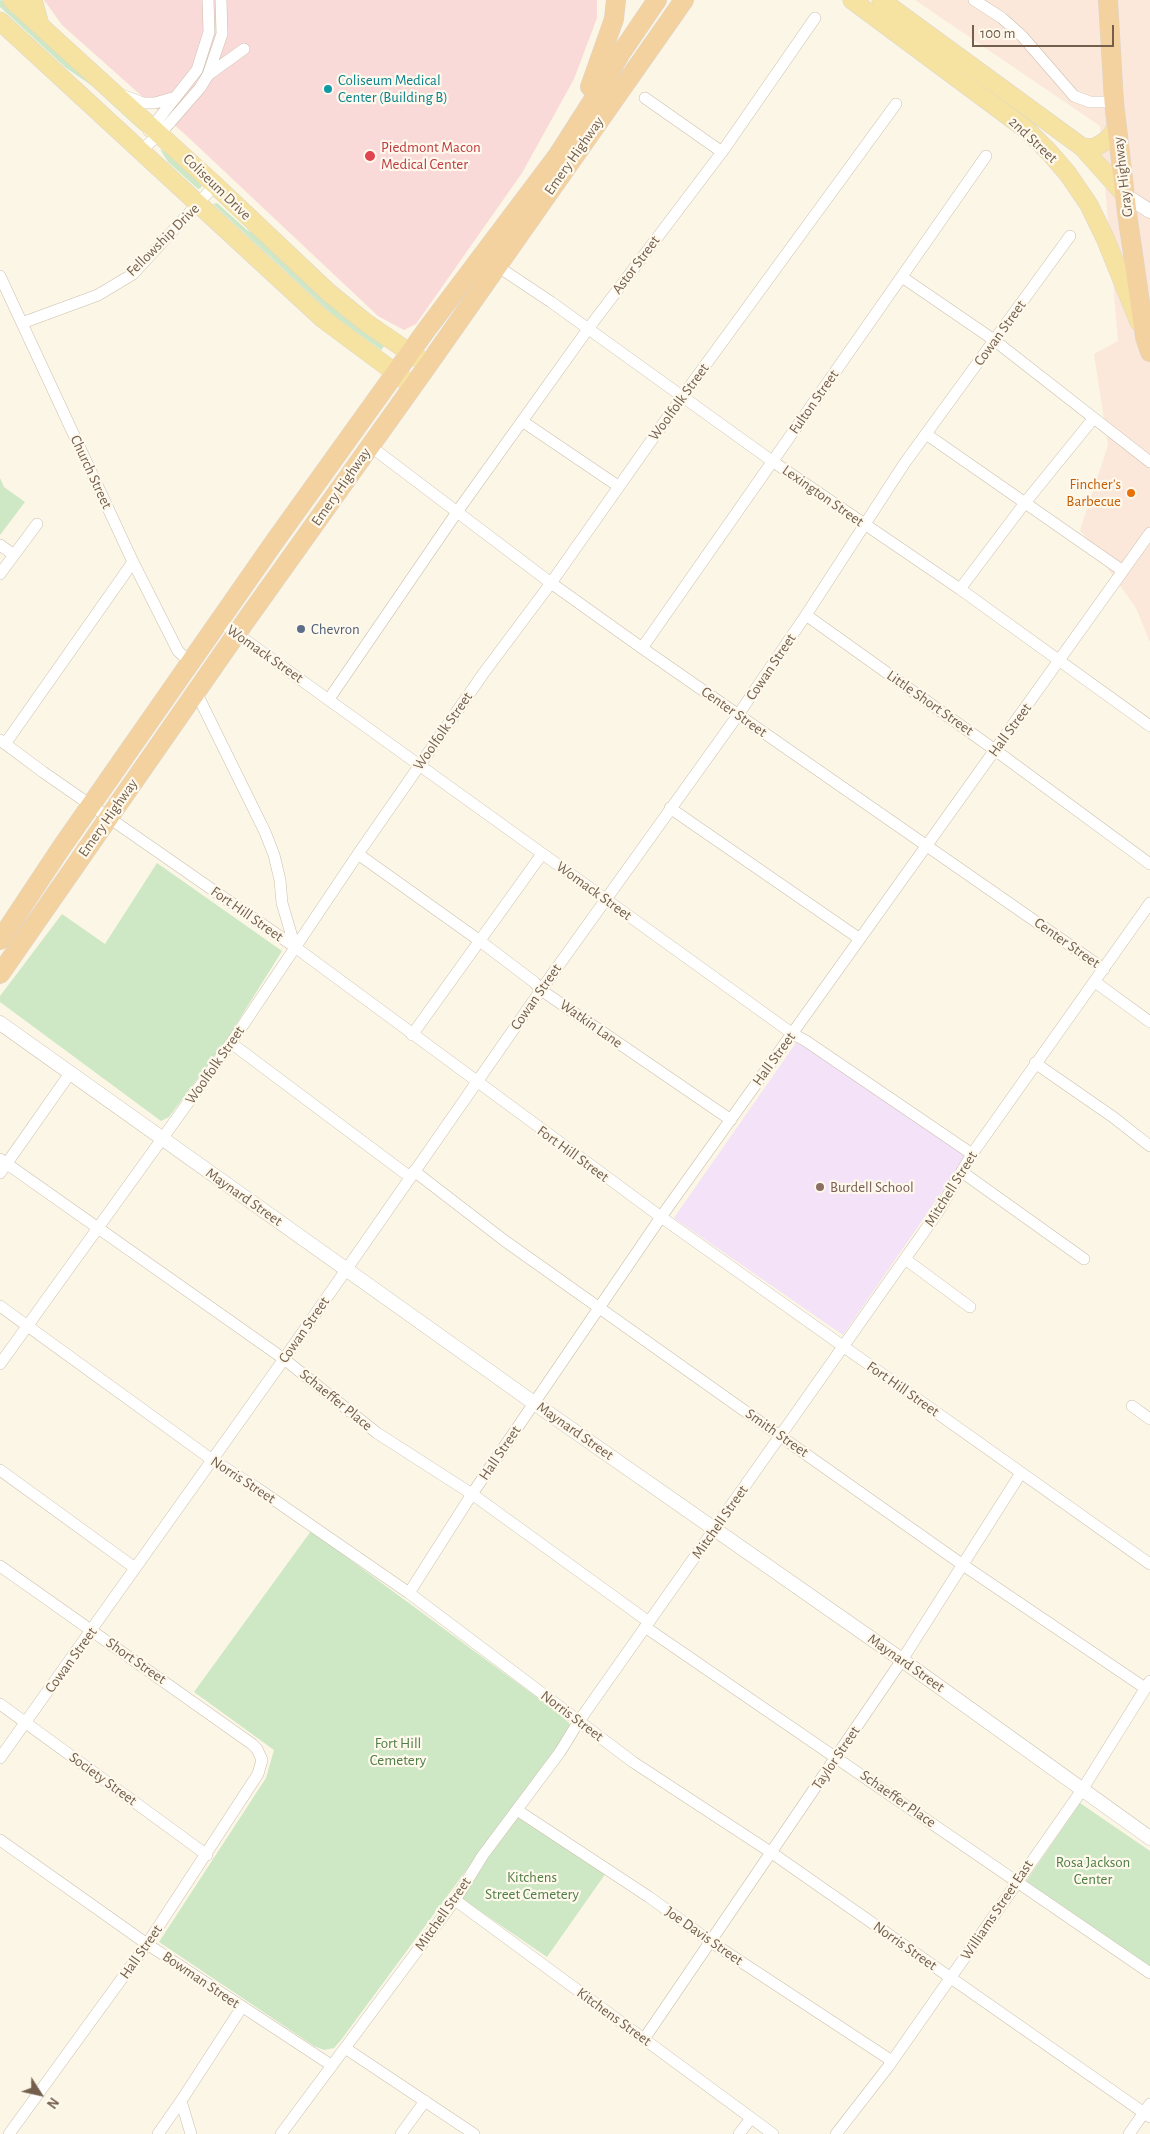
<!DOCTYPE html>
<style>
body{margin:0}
#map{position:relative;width:1150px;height:2134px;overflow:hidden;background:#fbf6e6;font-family:"Alegreya Sans",sans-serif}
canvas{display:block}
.north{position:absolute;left:15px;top:2069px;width:50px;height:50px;-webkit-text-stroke:4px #fef9ec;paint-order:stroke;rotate:125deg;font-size:14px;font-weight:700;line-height:20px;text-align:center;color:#735f4c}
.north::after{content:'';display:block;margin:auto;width:18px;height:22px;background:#735f4c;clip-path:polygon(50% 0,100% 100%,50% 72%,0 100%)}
.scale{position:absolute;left:972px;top:25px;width:142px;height:22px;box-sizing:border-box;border:2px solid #735f4c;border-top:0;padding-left:6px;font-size:15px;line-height:18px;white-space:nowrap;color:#735f4c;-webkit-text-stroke:4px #fef9ec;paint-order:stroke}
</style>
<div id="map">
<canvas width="1150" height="2134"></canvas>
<div class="north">N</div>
<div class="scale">100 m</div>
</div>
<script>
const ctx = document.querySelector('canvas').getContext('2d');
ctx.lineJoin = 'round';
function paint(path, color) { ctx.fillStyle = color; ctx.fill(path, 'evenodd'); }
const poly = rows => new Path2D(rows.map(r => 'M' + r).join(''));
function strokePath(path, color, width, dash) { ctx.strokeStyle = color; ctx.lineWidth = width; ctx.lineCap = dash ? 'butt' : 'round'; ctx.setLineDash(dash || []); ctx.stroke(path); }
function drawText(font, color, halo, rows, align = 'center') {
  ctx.font = font + ' "Alegreya Sans",sans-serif'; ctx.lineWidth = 4.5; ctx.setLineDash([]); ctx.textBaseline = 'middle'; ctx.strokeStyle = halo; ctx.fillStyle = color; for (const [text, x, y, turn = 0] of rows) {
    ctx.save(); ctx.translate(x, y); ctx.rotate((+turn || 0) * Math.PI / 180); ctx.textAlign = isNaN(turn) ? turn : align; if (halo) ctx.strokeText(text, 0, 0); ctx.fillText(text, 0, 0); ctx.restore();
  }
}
paint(poly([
 [915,0,1150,0,1150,642,1136,608,1080,530,1108,445,1094,354,1118,341,1100,126]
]), '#fbe8da');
paint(poly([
 [798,1040,966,1157,843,1335,674,1218]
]), '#f3e2f8');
paint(poly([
 [44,0,597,0,597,18,574,79,522,173,416,324,404,330,378,316,189,138,62,25]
]), '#f9dad9');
paint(poly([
 [0,0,4,1,140,126,140,130,91,85,66,68,0,7],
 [160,149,173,157,202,184,201,188,198,189,168,162],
 [217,203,247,230,256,234,386,344,381,350,333,315,213,204],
 [0,478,4,487,25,502,0,535],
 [157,863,282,951,227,1039,169,1117,161,1121,0,1002,0,996,62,914,105,944],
 [311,1531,561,1715,570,1724,555,1750,341,2040,334,2048,324,2050,314,2046,159,1942,266,1778,274,1750,194,1692],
 [1080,1803,1150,1851,1150,1968,1025,1883],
 [518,1817,606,1873,547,1957,461,1898,475,1874]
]), '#cee8c5');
const minor = poly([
 [974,0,1002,18,1022,36,1074,96,1090,102,1114,102],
 [208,75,244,49],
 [122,95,143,103,155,103,176,97],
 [645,98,722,152],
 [149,131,197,70,209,32,208,0],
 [140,151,160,134,200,88,208,75,222,34,221,0],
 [497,266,551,302,772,461,960,589,1150,726],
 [0,276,133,562,178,651,191,663],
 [902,277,994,340,1150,462],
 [22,323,98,295,133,274,215,185],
 [522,421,618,486],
 [926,434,1123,571],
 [370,446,551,583,642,648,1104,969],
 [0,545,14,555],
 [0,574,37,524],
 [960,589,1024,504,1093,419],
 [806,615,995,750,1150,864],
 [219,621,793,1034,806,1041,972,1154],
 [642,648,986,156],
 [196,692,265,832,274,855,280,880,282,903,295,947],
 [329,699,457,512,588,329,722,152,815,18],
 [0,740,43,772,295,947,661,1217,1150,1564],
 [5,744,133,562],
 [670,808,860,939],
 [358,854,480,941,534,982,541,990,731,1120],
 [1095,982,1150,1022],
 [412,1035,542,854],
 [231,1043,410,1177],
 [1035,1063,1113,1117,1150,1146],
 [0,1159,284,1359,377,1433,472,1494,649,1622],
 [414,1171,505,1241,780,1436,963,1565,1145,1688],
 [962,1172,1084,1259],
 [0,1173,71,1072],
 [905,1259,970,1307],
 [0,1306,211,1459,257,1488,409,1593,633,1762,772,1853,1150,2117],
 [0,1364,231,1043,358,854,483,674,551,583,682,397,896,104],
 [1132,1406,1150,1419],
 [0,1470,135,1568],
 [0,1566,252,1744,257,1749,262,1760,258,1774,147,1944,9,2134],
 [409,1593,472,1494,661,1217,1150,533],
 [645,1627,1150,1973],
 [0,1704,207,1855],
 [0,1758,284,1359,541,990,738,715,806,615,904,464,1070,236],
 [517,1810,649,1897,711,1942,892,2061],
 [0,1840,147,1944,331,2065],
 [455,1900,773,2134],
 [644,2039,902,1660,1021,1473],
 [345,2048,474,2134],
 [181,2101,191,2134],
 [158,2134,181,2101,242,2007],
 [281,2134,455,1900,483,1855,560,1752,579,1721,938,1212,972,1154,1150,903],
 [401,2134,425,2101],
 [739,2134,751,2118],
 [836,2134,888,2067,1082,1790,1150,1681],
 [1129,2134,1150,2104]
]);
const tertiary = poly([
 [1125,195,1150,211],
 [0,1023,534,1403,902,1660,1150,1838]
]);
const primary = poly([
 [12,0,215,185,328,292,365,322,428,365],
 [33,0,40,25],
 [852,0,1027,130,1049,152,1068,174,1089,205,1105,238,1139,322],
 [881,0,1082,147,1125,195],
 [0,21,323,319,413,386],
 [1082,147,1094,148,1104,142,1111,136,1117,126]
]);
const trunk = poly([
 [1108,0,1114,102,1127,213,1145,337,1150,352],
 [590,87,614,19,616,0],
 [0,940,61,848,275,541,427,329,558,155,595,97,621,53,657,0],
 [0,974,237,633,428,365,684,0]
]);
strokePath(minor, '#ccbfac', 12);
strokePath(tertiary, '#ccbfac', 15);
strokePath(primary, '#dbd5d0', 19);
strokePath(trunk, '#dbd5d0', 20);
strokePath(minor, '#fff', 11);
strokePath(tertiary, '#fff', 14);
strokePath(primary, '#f6e3a1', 18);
strokePath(trunk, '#f4d2a0', 19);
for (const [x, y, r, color] of [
 [328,89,5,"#0f9aa8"],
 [370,156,6,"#e0444e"],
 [1131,493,5,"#e8710a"],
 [301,629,5,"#5c6f8a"],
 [820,1187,5,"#8d6e63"]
]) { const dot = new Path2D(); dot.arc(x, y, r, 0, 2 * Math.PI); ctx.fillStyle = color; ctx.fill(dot); strokePath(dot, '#fef9ec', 2); }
drawText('15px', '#0d838f', '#fef9ec', [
 ["Coliseum Medical",338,80],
 ["Center (Building B)",338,97]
], 'left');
drawText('15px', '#735f4c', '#fef9ec', [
 ["2nd Street",1033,140,43],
 ["Emery Highway",574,156,-55],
 ["Gray Highway",1123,177,-97],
 ["Coliseum Drive",217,187,44],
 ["Fellowship Drive",163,240,-45],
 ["Astor Street",636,265,-53],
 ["Cowan Street",1000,333,-54],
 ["Woolfolk Street",679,402,-54],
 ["Fulton Street",814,402,-55],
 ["Church Street",91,472,65],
 ["Emery Highway",341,487,-55],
 ["Lexington Street",823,496,35],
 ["Womack Street",265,654,35],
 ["Cowan Street",771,667,-56],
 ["Little Short Street",930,703,35],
 ["Center Street",734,712,35],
 ["Hall Street",1010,730,-54],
 ["Woolfolk Street",443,731,-55],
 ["Emery Highway",108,818,-55],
 ["Womack Street",594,891,36],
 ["Fort Hill Street",247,914,35],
 ["Center Street",1067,943,35],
 ["Cowan Street",536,997,-55],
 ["Watkin Lane",591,1024,35],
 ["Hall Street",774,1059,-54],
 ["Woolfolk Street",215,1065,-55],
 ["Fort Hill Street",573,1154,36],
 ["Mitchell Street",951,1189,-58],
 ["Maynard Street",244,1197,35],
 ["Cowan Street",304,1330,-55],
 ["Fort Hill Street",903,1389,35],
 ["Schaeffer Place",336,1400,39],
 ["Maynard Street",575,1431,35],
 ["Smith Street",777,1433,35],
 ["Hall Street",500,1453,-56],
 ["Norris Street",243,1480,33],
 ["Mitchell Street",720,1522,-55],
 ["Cowan Street",71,1660,-54],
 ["Short Street",136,1661,35],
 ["Maynard Street",906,1663,35],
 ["Norris Street",572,1716,37],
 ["Taylor Street",836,1758,-56],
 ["Society Street",103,1779,36],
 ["Schaeffer Place",898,1799,35],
 ["Williams Street East",997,1910,-56],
 ["Mitchell Street",443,1914,-55],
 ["Joe Davis Street",704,1936,35],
 ["Norris Street",905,1946,35],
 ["Hall Street",141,1952,-55],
 ["Bowman Street",201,1980,34],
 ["Kitchens Street",614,2017,36]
]);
drawText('15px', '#be3a42', '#fef9ec', [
 ["Piedmont Macon",381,147],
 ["Medical Center",381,164]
], 'left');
drawText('15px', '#c56008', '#fef9ec', [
 ["Fincher's",1121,484],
 ["Barbecue",1121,501]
], 'right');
drawText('15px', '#4e5e75', '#fef9ec', [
 ["Chevron",311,629]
], 'left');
drawText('15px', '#785e54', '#fef9ec', [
 ["Burdell School",830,1187]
], 'left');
drawText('15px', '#507e47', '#fef9ec', [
 ["Fort Hill",398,1743],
 ["Cemetery",398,1760],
 ["Rosa Jackson",1093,1862],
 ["Center",1093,1879],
 ["Kitchens",532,1877],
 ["Street Cemetery",532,1894]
]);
</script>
